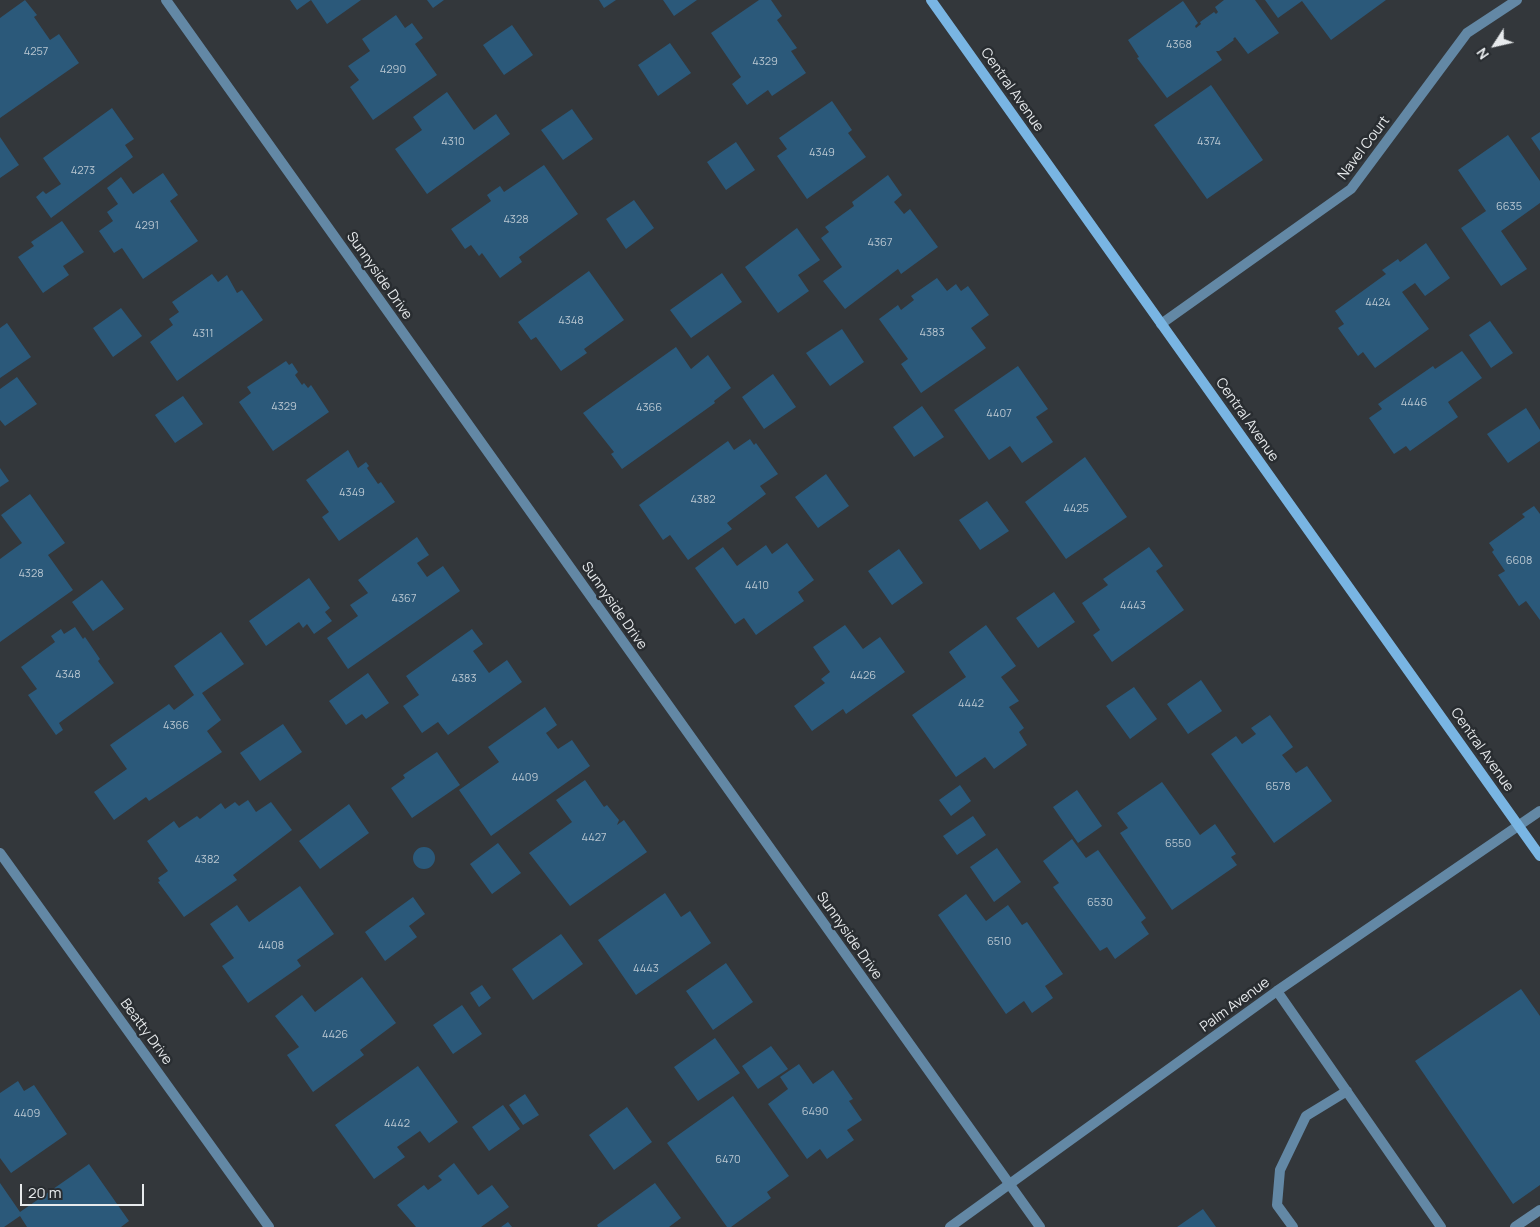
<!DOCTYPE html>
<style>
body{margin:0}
#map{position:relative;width:1540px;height:1227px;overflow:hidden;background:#33373b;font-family:Manrope,sans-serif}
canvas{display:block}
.north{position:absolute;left:1470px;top:20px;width:50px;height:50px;-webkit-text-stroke:4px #292d31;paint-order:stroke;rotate:235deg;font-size:14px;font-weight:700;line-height:20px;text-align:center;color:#e7eaec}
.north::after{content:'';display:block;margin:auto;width:18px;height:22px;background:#e7eaec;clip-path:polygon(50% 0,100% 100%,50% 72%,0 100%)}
.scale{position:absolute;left:20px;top:1184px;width:124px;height:22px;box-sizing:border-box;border:2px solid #e7eaec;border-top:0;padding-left:6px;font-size:15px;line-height:18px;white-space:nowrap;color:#e7eaec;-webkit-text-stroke:4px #292d31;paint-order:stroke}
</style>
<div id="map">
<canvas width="1540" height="1227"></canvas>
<div class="north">N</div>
<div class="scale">20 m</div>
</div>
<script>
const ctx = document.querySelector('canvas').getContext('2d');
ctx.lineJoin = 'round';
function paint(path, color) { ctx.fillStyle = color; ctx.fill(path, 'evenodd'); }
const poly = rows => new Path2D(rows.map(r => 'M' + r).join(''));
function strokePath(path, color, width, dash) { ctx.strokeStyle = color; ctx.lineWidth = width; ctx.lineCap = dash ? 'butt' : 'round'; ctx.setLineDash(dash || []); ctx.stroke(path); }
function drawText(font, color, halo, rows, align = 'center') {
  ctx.font = font + ' Manrope,sans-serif'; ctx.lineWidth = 5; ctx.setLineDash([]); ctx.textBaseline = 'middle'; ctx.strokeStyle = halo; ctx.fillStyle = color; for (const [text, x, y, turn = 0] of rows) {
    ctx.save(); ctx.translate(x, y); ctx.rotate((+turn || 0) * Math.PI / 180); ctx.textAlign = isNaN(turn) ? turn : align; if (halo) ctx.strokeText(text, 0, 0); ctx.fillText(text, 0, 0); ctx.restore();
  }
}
paint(poly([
 [25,0,37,15,34,17,50,40,59,34,79,63,0,118,0,18],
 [290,0,361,0,327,24,311,0,297,10],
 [427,0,444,0,433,8],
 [599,0,616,0,604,8],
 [663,0,697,0,674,16],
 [759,0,771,0,782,16,777,20,797,48,791,51,806,73,772,96,768,90,747,105,732,84,741,77,711,33],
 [1224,0,1255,0,1279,33,1248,54,1235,37,1233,39,1234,40,1219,51,1216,51,1222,60,1167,98,1137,58,1139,57,1128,40,1183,1,1198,23,1195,26,1196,28,1201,24,1200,22,1214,12,1216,14,1218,12,1215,7],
 [1265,0,1386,0,1331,40,1302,1,1278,18],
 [396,15,405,28,412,23,423,38,415,44,437,75,373,120,350,87,359,80,348,66,370,51,362,39],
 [512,25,533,55,504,75,483,45],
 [670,43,691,73,658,96,638,65],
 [1211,85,1263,160,1207,199,1154,125],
 [447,92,474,130,496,114,510,134,427,194,395,149,422,130,413,117],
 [832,101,852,130,848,133,866,157,807,199,777,156,787,149,779,138],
 [112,108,134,139,125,145,133,157,51,218,36,197,43,191,46,194,61,184,43,158],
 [572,109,593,139,563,160,541,130],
 [1540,132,1540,151,1531,138],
 [1508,135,1540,181,1540,203,1501,231,1527,269,1501,286,1461,228,1486,211,1458,170],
 [0,137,19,165,0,178],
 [736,142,755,170,726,190,707,162],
 [544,165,578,214,519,257,522,262,500,278,482,253,479,256,471,245,465,249,451,229,491,201,487,195,500,186,504,192],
 [163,173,178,195,170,201,198,241,143,279,122,248,114,253,99,231,113,221,107,212,118,204,107,188,121,177,133,194],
 [888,175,902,195,894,202,904,214,910,209,938,247,901,274,898,269,845,309,823,281,842,267,821,238,829,232,825,227,854,206,852,202],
 [634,200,654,228,626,249,606,219],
 [62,221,84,252,63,266,69,275,43,293,18,257,34,246,31,242],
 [797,228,820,260,798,275,809,291,778,313,745,267],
 [1426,243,1450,278,1425,296,1415,283,1402,292,1429,329,1375,368,1363,352,1358,356,1338,328,1344,324,1335,311,1386,274,1382,270,1398,259,1400,262],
 [589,271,624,320,584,349,587,353,561,371,536,337,531,340,518,322],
 [722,273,742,302,691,338,670,310],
 [212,274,218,282,227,275,237,293,242,290,263,320,177,381,150,342,173,325,169,319,179,312,172,302],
 [937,278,947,291,956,284,961,291,968,286,989,315,971,328,986,348,921,393,901,364,908,359,879,319,898,305,901,310,914,300,911,296],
 [121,308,142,336,113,357,93,328],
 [1490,321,1513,353,1491,368,1469,335],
 [7,323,31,357,0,378,0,328],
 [842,329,864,362,830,386,806,353],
 [676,347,691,369,708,355,731,388,714,401,715,403,622,469,611,454,614,452,583,413],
 [1462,351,1482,378,1448,402,1458,417,1410,451,1406,446,1394,454,1369,418,1382,409,1378,404,1433,366,1435,369],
 [286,361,289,365,292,363,298,372,295,375,302,385,304,383,308,388,311,385,329,412,273,451,239,402,251,393,247,387],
 [1018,366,1048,409,1036,417,1053,442,1022,463,1010,446,989,460,954,410],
 [773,374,796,407,764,429,742,397],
 [17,377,37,404,5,426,0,420,0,389],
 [183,396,203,424,175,443,155,415],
 [922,406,944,437,914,457,893,427],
 [1526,408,1540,430,1540,441,1508,463,1487,434],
 [750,439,754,445,756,443,778,474,760,486,766,494,727,523,732,529,688,560,670,535,663,540,639,505,728,441,734,450],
 [348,450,358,468,366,462,369,466,367,468,378,484,381,482,395,502,339,541,322,517,329,512,306,480],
 [1085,457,1127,517,1066,559,1025,502],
 [0,468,9,481,0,487],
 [826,474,849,506,818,528,795,497],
 [30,494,65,543,48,555,73,590,0,642,0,559,22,543,1,515],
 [987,501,1009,531,980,550,959,520],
 [1534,506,1540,514,1540,620,1526,601,1519,606,1498,575,1505,571,1492,552,1494,550,1489,543,1525,517,1522,514],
 [417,537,429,555,417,563,427,577,443,566,460,591,348,669,327,638,358,616,350,605,368,593,358,580],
 [787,543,814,580,798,592,804,601,756,635,744,618,735,624,695,568,723,547,737,566,766,545,772,554],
 [1149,547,1163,566,1156,571,1184,610,1112,662,1093,635,1100,630,1082,603,1108,585,1103,579],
 [899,549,923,583,892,605,868,571],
 [309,578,330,608,325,612,332,621,314,634,307,624,303,628,299,622,266,646,249,621],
 [102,580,124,609,93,631,72,602],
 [1054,592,1075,622,1038,648,1016,618],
 [845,625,863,649,880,637,905,672,846,714,843,709,812,731,794,706,825,683,821,679,830,672,813,647],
 [986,625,1016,666,1001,677,1019,701,1009,707,1024,728,1019,732,1027,745,994,769,985,757,956,777,912,715,966,677,949,652],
 [75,627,83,639,85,637,100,659,98,661,114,683,59,723,63,730,56,735,28,695,37,689,21,667,55,642,51,636,61,629,64,634],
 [472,629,483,644,473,651,489,673,507,660,522,682,448,735,438,722,422,733,403,706,419,695,406,676],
 [221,632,244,664,202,693,221,720,207,731,222,752,149,801,146,797,114,820,94,792,127,769,110,745,169,704,174,710,194,695,174,666],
 [368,673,389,703,366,719,362,714,346,725,329,701],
 [1201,680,1222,711,1188,734,1167,704],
 [1134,687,1157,719,1130,739,1106,706],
 [545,707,557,725,546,733,558,749,572,740,590,766,491,836,459,790,499,762,488,747],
 [1270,715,1293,747,1282,755,1296,773,1307,766,1332,801,1274,843,1211,754,1236,736,1242,744,1256,734,1251,728],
 [283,724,302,752,260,781,240,753],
 [437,752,460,785,412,818,391,788,405,778,403,775],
 [585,780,604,807,607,805,619,820,617,825,624,820,647,852,570,906,529,853,572,822,556,800],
 [1162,782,1200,835,1215,824,1236,854,1231,857,1237,865,1172,910,1120,833,1128,828,1117,813],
 [960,785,971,801,951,816,939,800],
 [1077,790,1102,826,1078,843,1053,807],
 [248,800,256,812,271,802,292,830,233,875,237,880,184,917,158,882,160,881,158,878,168,871,147,841,174,821,179,828,197,816,200,819,221,803,225,809,235,802,239,806],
 [349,804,369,833,320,869,299,841],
 [973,816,986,835,957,855,943,836],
 [1072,839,1086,858,1098,850,1146,918,1141,922,1149,934,1115,959,1107,947,1100,951,1053,887,1059,883,1043,861],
 [498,843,521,873,492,894,470,864],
 '413 858a11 11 0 1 1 22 0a11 11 0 1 1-22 0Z',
 [997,848,1021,882,994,902,970,867],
 [300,886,334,934,297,960,301,966,248,1003,222,966,234,958,210,924,237,905,249,922],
 [665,893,681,917,690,911,711,943,636,995,598,940],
 [966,894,986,921,1008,905,1022,925,1027,922,1063,974,1045,986,1053,998,1032,1013,1024,1001,1006,1014,938,915],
 [413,897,425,914,409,926,417,937,385,961,365,932],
 [561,934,583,964,533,1000,512,969],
 [726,963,753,1002,713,1030,686,991],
 [362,977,396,1023,360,1050,364,1055,313,1092,287,1055,299,1047,275,1016,302,995,315,1012],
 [482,985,491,998,479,1007,470,993],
 [1521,989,1540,1016,1540,1185,1513,1204,1415,1061],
 [462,1005,482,1034,453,1054,433,1025],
 [715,1038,740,1073,698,1101,674,1067],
 [771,1046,788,1069,758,1089,742,1066],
 [799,1064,813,1084,833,1070,853,1099,849,1101,862,1120,847,1130,854,1140,827,1159,820,1149,807,1159,768,1104,788,1089,780,1077],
 [418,1066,458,1122,429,1143,420,1131,397,1147,405,1157,374,1179,335,1125],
 [18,1081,24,1091,34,1085,67,1134,11,1173,0,1158,0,1093],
 [525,1094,539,1115,523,1125,509,1105],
 [733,1096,789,1176,767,1192,771,1198,731,1227,727,1227,667,1143],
 [503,1105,520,1129,489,1151,472,1127],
 [627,1107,652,1142,614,1170,589,1135],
 [454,1163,478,1195,492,1185,509,1207,481,1227,416,1227,397,1205,424,1185,428,1190,442,1180,438,1176],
 [89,1164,129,1221,121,1227,27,1227,20,1216,4,1227,0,1227,0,1183,20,1212],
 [655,1183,681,1218,669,1227,598,1227,597,1225],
 [1203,1209,1216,1227,1177,1227],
 [508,1222,512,1227,501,1227]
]), '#2b597a');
strokePath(poly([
 [1277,991,1441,1227],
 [1293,1227,1277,1205,1280,1170,1306,1116,1347,1091],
 [1515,1227,1540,1210]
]), '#6388a5', 10);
strokePath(poly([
 [166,0,1040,1227],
 [1161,324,1351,189,1467,33,1517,0],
 [0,853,269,1227]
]), '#6388a5', 10);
strokePath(poly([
 [950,1227,1277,991,1540,811]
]), '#6388a5', 10);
strokePath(poly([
 [931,0,1540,856]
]), '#79b5e3', 10);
drawText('11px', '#b8c6d0', null, [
 ["4368",1179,45],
 ["4257",36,52],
 ["4329",765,62],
 ["4290",393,70],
 ["4310",453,142],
 ["4374",1209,142],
 ["4349",822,153],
 ["4273",83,171],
 ["6635",1509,207],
 ["4328",516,220],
 ["4291",147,226],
 ["4367",880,243],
 ["4424",1378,303],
 ["4348",571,321],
 ["4383",932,333],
 ["4311",203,334],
 ["4446",1414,403],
 ["4329",284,407],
 ["4366",649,408],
 ["4407",999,414],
 ["4349",352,493],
 ["4382",703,500],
 ["4425",1076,509],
 ["6608",1519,561],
 ["4328",31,574],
 ["4410",757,586],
 ["4367",404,599],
 ["4443",1133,606],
 ["4348",68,675],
 ["4426",863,676],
 ["4383",464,679],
 ["4442",971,704],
 ["4366",176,726],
 ["4409",525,778],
 ["6578",1278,787],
 ["4427",594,838],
 ["6550",1178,844],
 ["4382",207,860],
 ["6530",1100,903],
 ["6510",999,942],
 ["4408",271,946],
 ["4443",646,969],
 ["4426",335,1035],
 ["6490",815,1112],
 ["4409",27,1114],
 ["4442",397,1124],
 ["6470",728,1160]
]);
drawText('14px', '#e7eaec', '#292d31', [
 ["Central Avenue",1012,90,55],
 ["Navel Court",1364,148,-53],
 ["Sunnyside Drive",379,276,55],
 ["Central Avenue",1247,420,55],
 ["Sunnyside Drive",614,606,55],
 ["Central Avenue",1482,750,55],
 ["Sunnyside Drive",849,936,55],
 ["Palm Avenue",1235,1005,-36],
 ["Beatty Drive",146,1032,54]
]);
</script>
